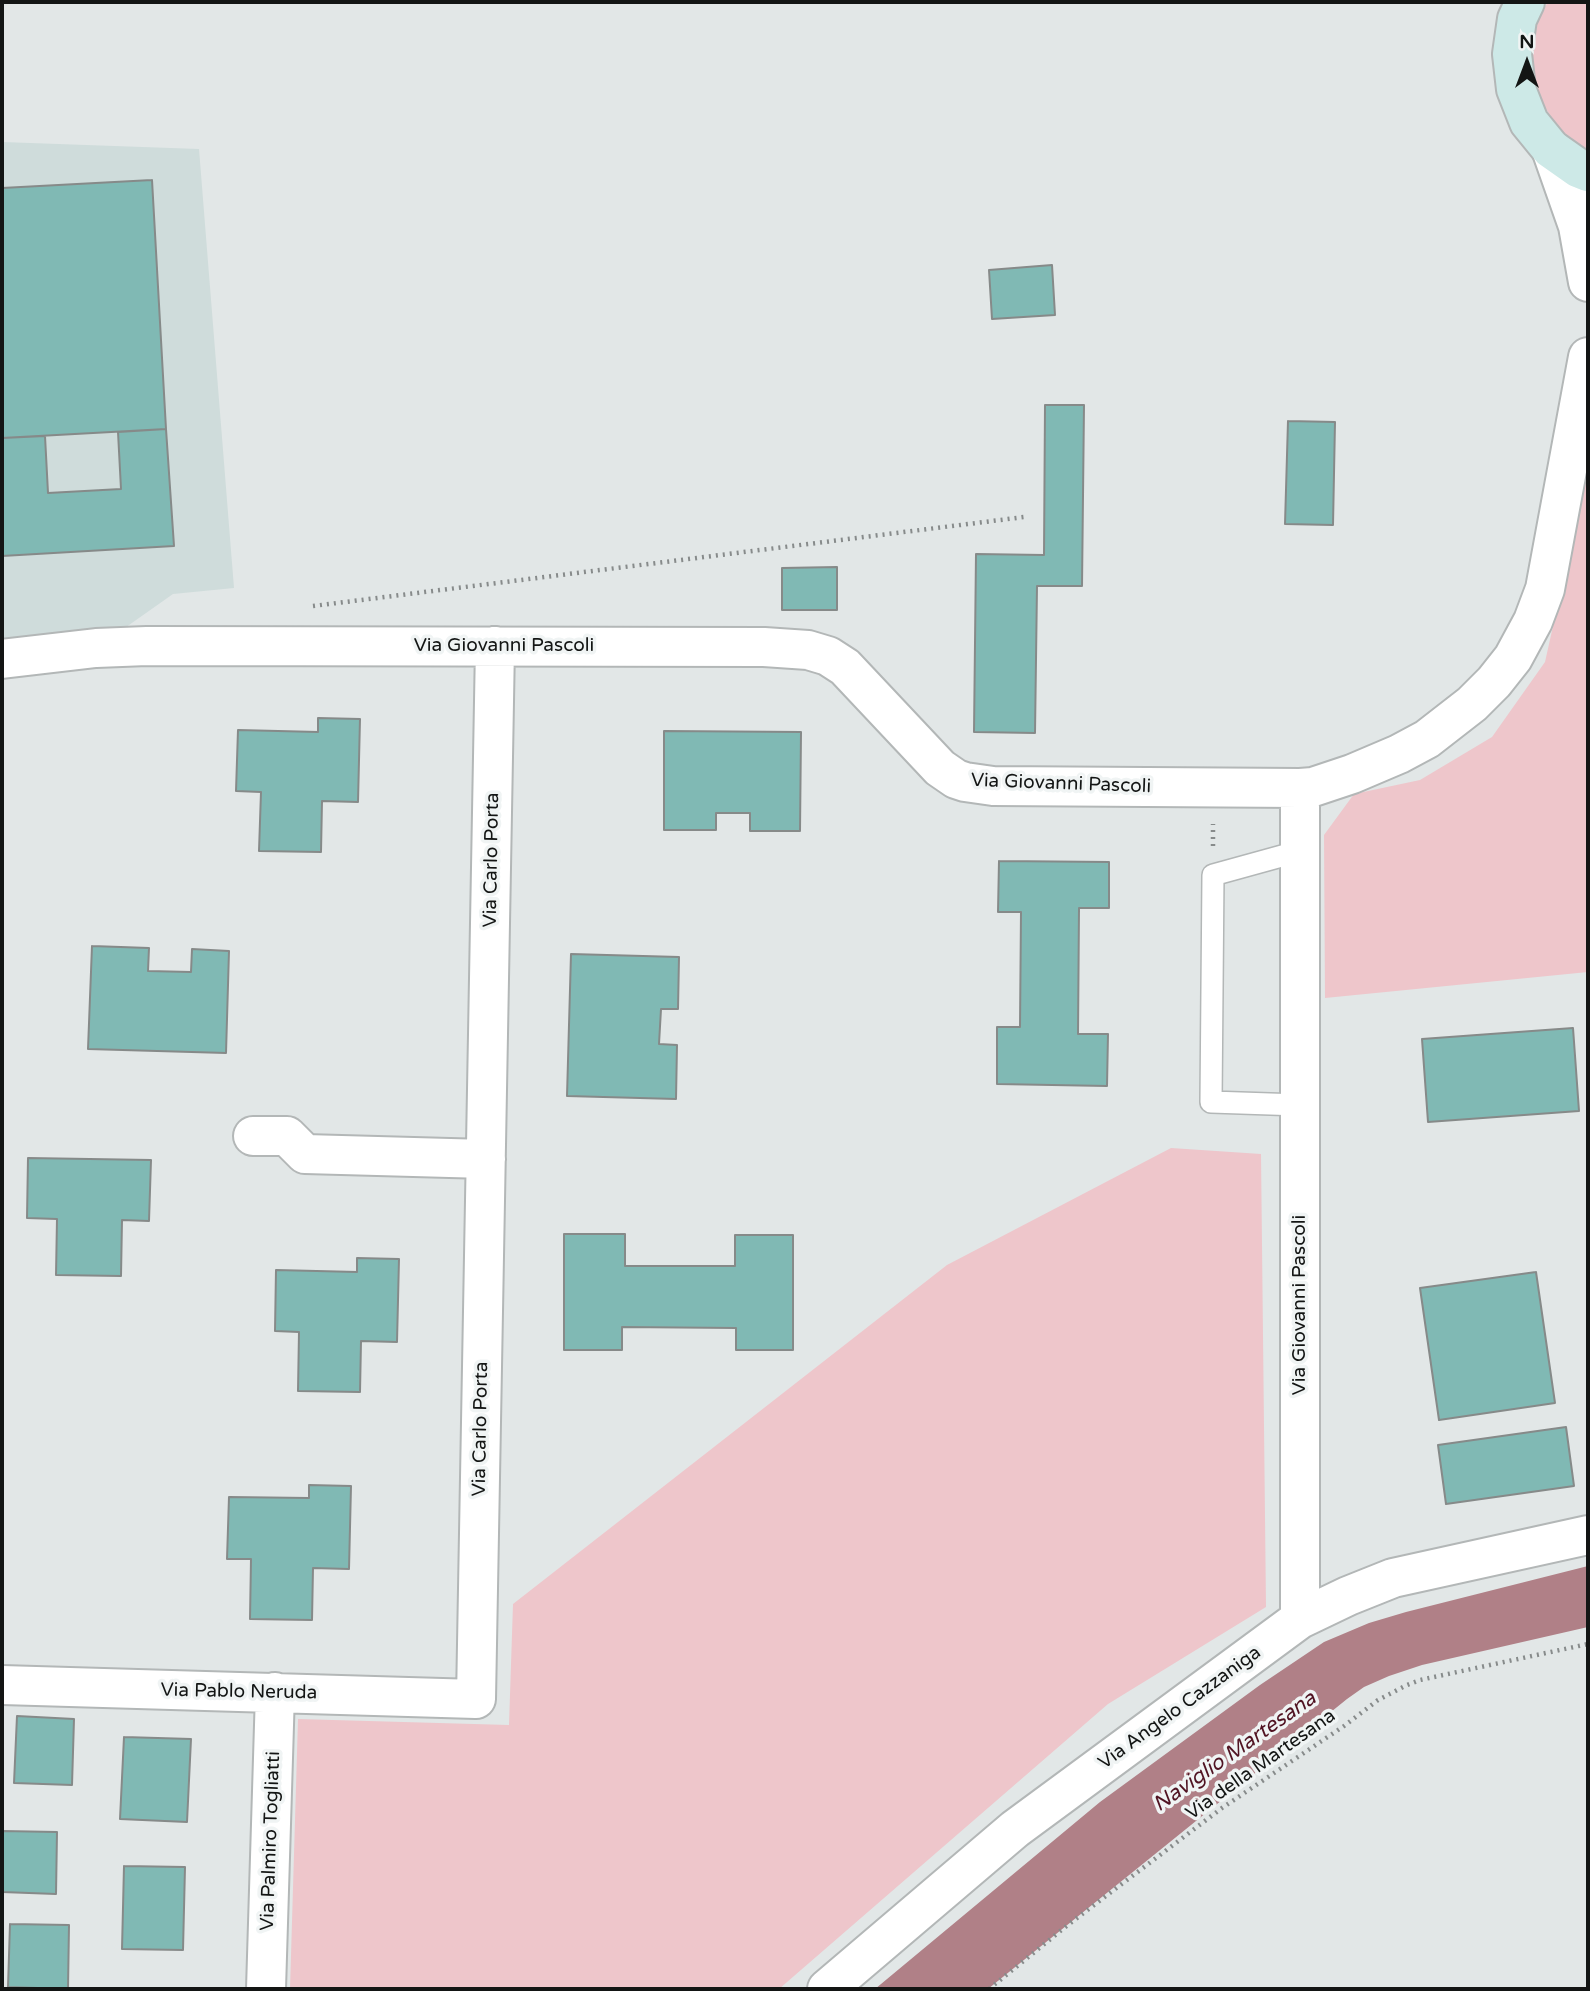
<!DOCTYPE html>
<style>
body{margin:0}
#map{position:relative;width:1590px;height:1991px;overflow:hidden;background:#e2e7e7;font-family:"Varela Round",sans-serif}
canvas{display:block}
.frame{position:absolute;inset:0;border:4px solid #131514;pointer-events:none}
.north{position:absolute;left:1492px;top:28px;width:70px;height:70px;-webkit-text-stroke:5px #f0f4f4;paint-order:stroke;rotate:0deg;font-size:19px;font-weight:700;line-height:28px;text-align:center;color:#131514}
.north::after{content:'';display:block;margin:auto;width:24px;height:32px;background:#131514;clip-path:polygon(50% 0,100% 100%,50% 72%,0 100%)}
</style>
<div id="map">
<canvas width="1590" height="1991"></canvas>
<div class="frame"></div>
<div class="north">N</div>
</div>
<script>
const ctx = document.querySelector('canvas').getContext('2d');
ctx.lineJoin = 'round';
function paint(path, color) { ctx.fillStyle = color; ctx.fill(path, 'evenodd'); }
const poly = rows => new Path2D(rows.map(r => 'M' + r).join(''));
function strokePath(path, color, width, dash) { ctx.strokeStyle = color; ctx.lineWidth = width; ctx.lineCap = dash ? 'butt' : 'round'; ctx.setLineDash(dash || []); ctx.stroke(path); }
function drawText(font, color, halo, rows, align = 'center') {
  ctx.font = font + ' "Varela Round",sans-serif'; ctx.lineWidth = 7; ctx.setLineDash([]); ctx.textBaseline = 'middle'; ctx.strokeStyle = halo; ctx.fillStyle = color; for (const [text, x, y, turn = 0] of rows) {
    ctx.save(); ctx.translate(x, y); ctx.rotate((+turn || 0) * Math.PI / 180); ctx.textAlign = isNaN(turn) ? turn : align; if (halo) ctx.strokeText(text, 0, 0); ctx.fillText(text, 0, 0); ctx.restore();
  }
}
paint(poly([
 [2,142,199,149,234,588,173,594,112,637,2,650]
]), '#cfdcdb');
paint(poly([
 [1548,2,1588,2,1588,151,1559,129,1542,103,1533,74,1532,43,1540,14],
 [1588,469,1588,972,1325,998,1324,835,1354,794,1420,780,1492,737,1545,662],
 [1171,1148,1261,1154,1266,1607,1108,1704,779,1989,290,1989,298,1719,509,1725,513,1604,947,1265]
]), '#eec6cb');
paint(poly([
 [1588,1566,1588,1627,1422,1665,1389,1676,1364,1687,1347,1699,988,1989,875,1989,1100,1802,1260,1685,1324,1642,1369,1623,1406,1612]
]), '#b08087');
const building = poly([
 [152,180,166,429,2,438,2,188,152,180],
 [1052,265,1055,315,992,319,989,270,1052,265],
 [1045,405,1084,405,1082,586,1037,586,1035,733,974,732,976,554,1044,555,1045,405],
 [1288,421,1335,422,1333,525,1285,524,1288,421],
 [166,429,174,546,2,556,2,438,45,436,48,493,121,489,118,432,166,429],
 [837,567,837,610,782,610,782,568,837,567],
 [318,718,360,719,358,802,322,801,321,852,259,851,261,792,236,791,238,730,318,732,318,718],
 [664,731,801,732,800,831,750,831,750,813,716,813,716,830,664,830,664,731],
 [999,861,1109,862,1109,908,1079,908,1078,1034,1108,1034,1107,1086,997,1084,997,1027,1020,1027,1021,912,998,912,999,861],
 [92,946,149,948,148,971,191,972,192,949,229,951,226,1053,88,1049,92,946],
 [571,954,679,957,678,1009,661,1009,659,1044,677,1045,676,1099,567,1096,571,954],
 [1573,1028,1579,1111,1428,1122,1422,1039,1573,1028],
 [28,1158,151,1160,149,1221,122,1220,121,1276,56,1275,57,1219,27,1218,28,1158],
 [564,1234,625,1234,625,1266,735,1266,735,1235,793,1235,793,1350,736,1350,736,1328,622,1327,622,1350,564,1350,564,1234],
 [357,1258,399,1259,397,1342,361,1341,360,1392,298,1391,299,1332,275,1331,276,1270,357,1272,357,1258],
 [1536,1272,1555,1403,1439,1420,1420,1288,1536,1272],
 [1566,1427,1574,1486,1446,1504,1438,1445,1566,1427],
 [309,1485,351,1486,349,1569,313,1568,312,1620,250,1619,251,1559,227,1559,229,1497,309,1498,309,1485],
 [17,1716,74,1719,72,1785,14,1783,17,1716],
 [124,1737,191,1739,187,1822,120,1819,124,1737],
 [2,1831,57,1832,56,1894,2,1892,2,1831],
 [124,1866,185,1867,183,1950,122,1949,124,1866],
 [10,1924,69,1925,68,1989,8,1987,10,1924]
]);
paint(building, '#80b9b4');
strokePath(building, '#868a89', 2);
const lane = poly([
 [1300,851,1213,875,1211,1102,1300,1105]
]);
const street = poly([
 [1551,149,1578,226,1588,282],
 [2,659,96,648,147,646,764,647,808,650,828,656,845,667,940,768,956,779,965,782,993,786,1300,788,1300,1619],
 [1300,788,1313,787,1352,774,1399,754,1427,739,1472,704,1494,682,1513,658,1533,621,1545,589,1588,357],
 [253,1136,287,1136,305,1154,486,1159],
 [2,1685,476,1699,495,646],
 [266,1989,275,1692],
 [827,1989,1015,1829,1300,1619,1348,1596,1393,1578,1588,1535]
]);
const secondary = poly([
 [1525,2,1517,19,1512,54,1516,89,1529,122,1551,149,1578,168,1588,172]
]);
strokePath(lane, '#b3b7b7', 24);
strokePath(street, '#b3b7b7', 42);
strokePath(secondary, '#b3b7b7', 42);
strokePath(poly([
 [313,606,1024,517],
 [1213,846,1213,824],
 [989,1989,1069,1924,1222,1808,1344,1726,1378,1700,1407,1685,1420,1680,1588,1644]
]), '#878b8b', 4.5, [2, 5]);
strokePath(lane, '#fff', 21);
strokePath(street, '#fff', 38);
strokePath(secondary, '#cde9e7', 38);
drawText('19px', '#131514', '#f0f4f4', [
 ["Via Giovanni Pascoli",504,646],
 ["Via Giovanni Pascoli",1061,784,2],
 ["Via Carlo Porta",492,860,-89],
 ["Via Giovanni Pascoli",1300,1305,-90],
 ["Via Carlo Porta",481,1429,-89],
 ["Via Pablo Neruda",239,1692,1],
 ["Via Angelo Cazzaniga",1180,1708,-36],
 ["Via della Martesana",1261,1765,-35],
 ["Via Palmiro Togliatti",271,1841,-88]
]);
drawText('italic 21px', '#501322', '#f0f4f4', [
 ["Naviglio Martesana",1235,1752,-35]
]);
</script>
